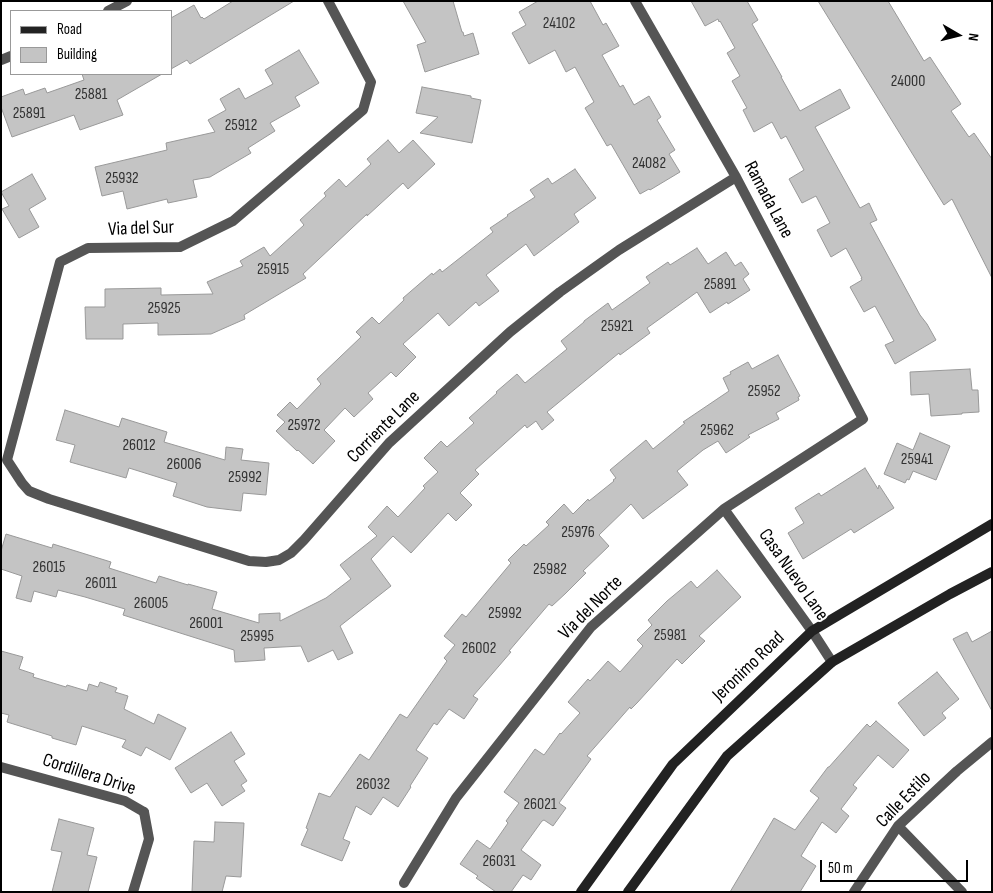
<!DOCTYPE html>
<style>
body{margin:0}
#map{position:relative;width:993px;height:893px;overflow:hidden;background:#fff;font-family:"Sofia Sans Condensed",sans-serif}
canvas{display:block}
.frame{position:absolute;inset:0;border:2px solid #000;pointer-events:none}
.legend{position:absolute;left:10px;top:10px;width:162px;height:65px;box-sizing:border-box;background:#fff;border:1px solid #999;margin:0;padding:6px 9px;list-style:none;font-size:15px;color:#000}
.legend li{display:flex;align-items:center;gap:10px;height:25px}
.legend b{width:25px;border:1px solid #999}
.north{position:absolute;left:933px;top:10px;width:50px;height:50px;-webkit-text-stroke:4px #fff;paint-order:stroke;rotate:98deg;font-size:14px;font-weight:700;line-height:20px;text-align:center;color:#000}
.north::after{content:'';display:block;margin:auto;width:18px;height:22px;background:#000;clip-path:polygon(50% 0,100% 100%,50% 72%,0 100%)}
.scale{position:absolute;left:820px;top:860px;width:148px;height:22px;box-sizing:border-box;border:2px solid #000;border-top:0;padding-left:6px;font-size:15px;line-height:18px;white-space:nowrap;color:#000;-webkit-text-stroke:4px #fff;paint-order:stroke}
</style>
<div id="map">
<canvas width="993" height="893"></canvas>
<div class="frame"></div>
<ul class="legend">
<li><b style="height:6px;background:#222"></b>Road</li>
<li><b style="height:14px;background:#c4c4c4"></b>Building</li>
</ul>
<div class="north">N</div>
<div class="scale">50 m</div>
</div>
<script>
const ctx = document.querySelector('canvas').getContext('2d');
ctx.lineJoin = 'round';
function paint(path, color) { ctx.fillStyle = color; ctx.fill(path, 'evenodd'); }
const poly = rows => new Path2D(rows.map(r => 'M' + r).join(''));
function strokePath(path, color, width, dash) { ctx.strokeStyle = color; ctx.lineWidth = width; ctx.lineCap = dash ? 'butt' : 'round'; ctx.setLineDash(dash || []); ctx.stroke(path); }
function drawText(font, color, halo, rows, align = 'center') {
  ctx.font = font + ' "Sofia Sans Condensed",sans-serif'; ctx.lineWidth = 4; ctx.setLineDash([]); ctx.textBaseline = 'middle'; ctx.strokeStyle = halo; ctx.fillStyle = color; for (const [text, x, y, turn = 0] of rows) {
    ctx.save(); ctx.translate(x, y); ctx.rotate((+turn || 0) * Math.PI / 180); ctx.textAlign = isNaN(turn) ? turn : align; if (halo) ctx.strokeText(text, 0, 0); ctx.fillText(text, 0, 0); ctx.restore();
  }
}
const building = poly([
 [233,1,294,1,190,64,187,60,171,69,171,18,194,5,201,18,202,17,204,19,233,1],
 [403,1,453,1,462,32,463,32,464,36,473,33,479,54,425,72,417,45,426,42,403,1],
 [538,1,590,1,603,25,606,23,619,46,602,55,620,87,623,85,634,105,649,96,661,117,657,120,675,150,669,154,680,172,650,190,649,189,640,194,611,144,607,146,585,108,594,102,575,67,566,72,555,50,529,64,512,33,526,25,519,12,538,1],
 [691,1,747,1,758,20,752,24,782,77,781,77,800,111,840,89,850,108,815,127,860,208,869,203,877,220,870,223,920,315,927,324,936,340,895,364,885,345,894,341,875,306,864,312,850,287,862,280,861,278,862,278,846,248,831,257,817,230,830,223,816,196,802,203,789,179,804,170,786,136,781,139,772,122,754,132,743,110,747,108,732,81,740,76,727,53,735,48,720,21,719,22,718,19,705,26,691,1],
 [818,1,888,1,924,61,930,57,961,104,951,111,969,137,974,133,992,159,992,278,952,199,944,205,818,1],
 [299,50,319,83,295,97,300,106,270,123,275,131,248,148,251,153,210,177,193,180,197,197,168,203,167,199,127,209,123,191,102,196,95,167,167,150,166,143,215,132,208,120,226,110,220,99,239,88,245,99,273,84,265,70,299,50],
 [82,74,162,74,117,100,123,115,80,130,74,115,12,137,1,107,1,97,23,89,25,95,45,88,47,93,84,80,82,74],
 [422,87,471,96,471,98,481,100,472,143,420,133,438,117,416,113,422,87],
 [388,140,399,153,413,140,435,164,408,189,403,183,367,216,367,214,303,274,306,278,244,315,245,319,211,334,158,335,158,323,123,324,123,339,86,339,85,307,105,307,105,289,161,288,161,295,213,294,207,282,243,266,240,261,264,247,270,256,304,225,300,220,326,196,324,193,339,179,346,187,371,164,367,159,388,140],
 [575,169,596,198,574,214,579,222,534,256,526,244,486,275,499,291,479,306,476,302,449,326,438,313,403,344,416,357,396,377,391,372,368,393,373,399,354,417,345,408,324,430,335,441,313,464,298,450,297,451,276,431,285,422,277,415,290,402,297,409,321,384,317,379,361,337,356,332,372,317,379,324,404,300,403,298,432,273,433,275,440,269,442,272,493,232,490,228,508,216,507,215,535,197,530,190,548,178,552,184,575,169],
 [32,174,46,199,29,209,39,227,19,238,2,209,9,206,1,192,32,174],
 [697,248,708,264,726,252,735,266,741,262,749,274,743,279,750,290,728,304,727,302,710,313,697,292,647,328,650,333,620,355,619,353,547,412,554,420,542,430,536,421,527,428,525,425,475,470,479,474,460,493,472,505,456,521,448,513,411,553,393,536,371,559,391,586,340,626,353,653,338,660,333,650,308,662,301,646,264,648,265,660,235,662,234,650,123,615,125,609,85,597,58,590,56,597,34,591,31,602,16,598,22,576,1,569,1,551,6,534,52,548,53,544,111,562,109,568,156,583,159,576,188,585,188,584,217,592,212,609,259,623,259,614,280,613,280,621,326,598,351,579,340,565,377,536,368,527,387,506,398,517,425,488,423,486,438,472,424,458,441,441,447,447,474,423,469,418,497,393,496,392,517,374,525,383,567,349,561,341,584,322,584,321,608,303,612,310,650,283,646,277,668,262,670,265,697,248],
 [778,355,800,396,798,397,799,400,776,413,779,419,748,435,750,437,726,453,718,441,703,450,677,471,688,485,643,519,631,504,599,535,609,546,583,571,586,573,566,593,552,606,549,604,509,651,511,652,473,696,478,699,464,719,449,709,437,725,434,723,416,750,428,758,410,786,411,787,398,807,383,797,371,815,356,806,343,839,350,842,342,861,301,845,308,829,306,828,319,793,330,797,360,754,369,760,400,714,407,718,447,661,444,658,455,645,444,636,462,614,466,617,511,563,508,560,524,544,526,546,549,525,546,522,564,504,573,514,588,499,589,501,614,481,613,480,616,478,610,470,646,440,653,449,685,423,683,422,729,391,723,378,731,374,730,372,748,362,752,369,778,355],
 [970,369,972,390,978,390,979,412,962,413,962,414,931,416,929,394,911,395,910,372,970,369],
 [65,410,119,427,122,418,167,432,164,442,225,460,226,447,243,449,241,460,269,463,266,495,243,493,241,511,207,507,173,496,177,483,129,468,126,478,70,462,75,445,56,440,65,410],
 [920,433,950,446,936,480,913,471,909,480,907,479,905,483,884,474,897,443,913,450,920,433],
 [865,468,878,489,879,485,894,508,854,533,851,529,803,559,788,533,804,523,795,508,819,493,821,496,865,468],
 [717,570,741,597,699,636,705,641,682,664,677,659,637,703,631,709,630,707,587,756,591,759,559,803,566,808,553,826,544,820,542,821,521,850,541,865,531,880,523,875,511,892,496,892,476,878,478,876,460,864,477,840,490,849,508,823,506,821,519,803,504,792,535,749,544,755,560,733,561,734,580,713,568,702,588,679,590,681,608,661,620,672,643,646,637,640,652,625,648,620,667,601,691,581,697,588,717,570],
 [992,631,992,711,953,639,967,632,972,642,992,631],
 [1,651,23,657,19,669,34,674,33,677,66,687,67,685,87,691,89,684,98,687,100,682,117,688,115,692,128,696,124,709,154,724,158,714,186,728,170,760,146,747,141,756,122,747,126,740,82,726,76,745,52,738,52,736,7,722,9,715,1,713,1,651],
 [937,672,959,699,942,713,946,718,924,736,898,703,937,672],
 [876,721,909,750,893,768,878,755,853,785,857,788,841,809,849,816,836,833,822,822,801,856,816,866,800,892,730,892,774,818,795,830,819,798,810,791,828,767,829,767,867,724,870,727,876,721],
 [231,732,245,754,234,761,247,781,241,785,245,791,222,806,207,783,191,793,175,768,231,732],
 [59,819,94,828,87,855,97,857,88,892,52,892,62,852,51,850,59,819],
 [215,822,244,823,241,877,226,876,222,892,192,892,194,841,214,842,215,822]
]);
paint(building, '#c4c4c4');
strokePath(building, '#999', 1);
strokePath(poly([
 [328,1,371,82,363,110,233,221,180,247,88,248,60,262,7,460,22,483,29,491,49,499,249,561,266,562,279,560,291,553,304,540,389,443,510,332,560,292,619,250,736,177],
 [108,11,127,1],
 [1,60,11,56],
 [724,509,812,631,832,662],
 [1,767,125,801,144,812],
 [898,826,962,892],
 [404,883,456,798,591,627,724,509,863,419,736,177,635,1],
 [854,892,898,826,957,771,992,742]
]), '#555', 10);
strokePath(poly([
 [133,892,149,839,144,812]
]), '#555', 10);
strokePath(poly([
 [581,892,673,764,812,631,992,524],
 [628,892,727,756,832,662,950,594,992,572]
]), '#222', 10);
drawText('16px', '#313131', null, [
 ["24102",559,24],
 ["24000",908,82],
 ["25881",91,95],
 ["25891",29,114],
 ["25912",241,126],
 ["24082",649,164],
 ["25932",122,179],
 ["25915",273,270],
 ["25891",720,285],
 ["25925",164,309],
 ["25921",617,327],
 ["25952",764,392],
 ["25972",304,426],
 ["25962",717,431],
 ["26012",139,446],
 ["25941",917,460],
 ["26006",184,465],
 ["25992",245,478],
 ["25976",578,533],
 ["26015",49,568],
 ["25982",550,570],
 ["26011",101,584],
 ["26005",151,604],
 ["25992",505,614],
 ["26001",206,624],
 ["25981",670,636],
 ["25995",257,637],
 ["26002",479,649],
 ["26032",373,785],
 ["26021",540,805],
 ["26031",499,862]
]);
drawText('19px', '#000', '#fff', [
 ["Ramada Lane",768,200,62],
 ["Via del Sur",141,229,-2],
 ["Corriente Lane",384,427,-45],
 ["Casa Nuevo Lane",793,575,55],
 ["Via del Norte",591,608,-45],
 ["Jeronimo Road",749,667,-44],
 ["Cordillera Drive",89,775,18],
 ["Calle Estilo",904,800,-46]
]);
</script>
